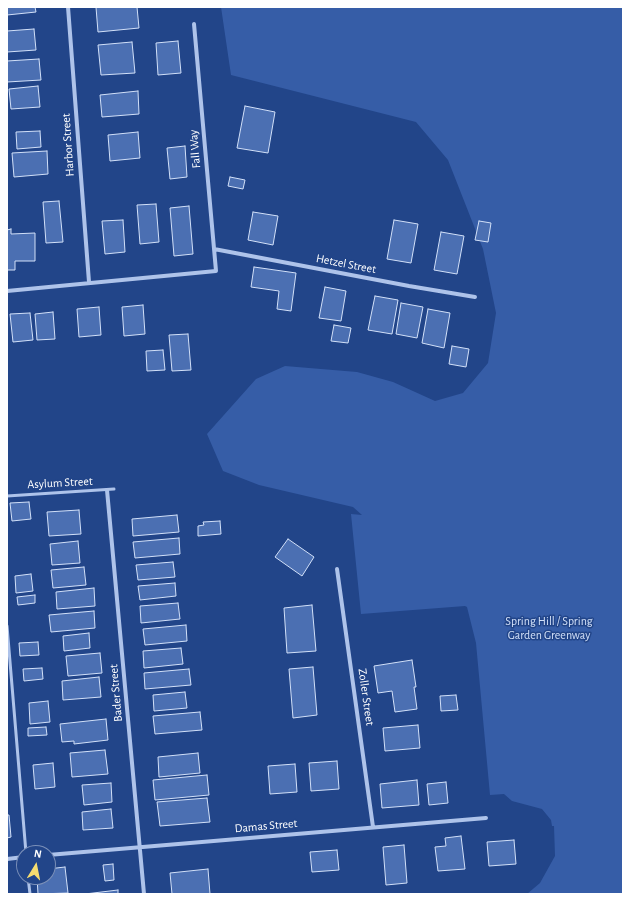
<!DOCTYPE html>
<style>
body{margin:0}
#map{position:relative;width:630px;height:901px;overflow:hidden;background:#224589;font-family:"Alegreya Sans",sans-serif}
canvas{display:block}
.frame{position:absolute;inset:0;border:8px solid #fff;pointer-events:none}
.north{position:absolute;left:16px;top:845px;width:40px;height:40px;box-sizing:border-box;background:#224589;border:1px solid #7a8fb8;border-radius:50%;rotate:10deg;font-size:11px;font-weight:700;line-height:16px;text-align:center;color:#fff}
.north::after{content:'';display:block;margin:auto;width:14px;height:18px;background:#f6dd70;clip-path:polygon(50% 0,100% 100%,50% 72%,0 100%)}
</style>
<div id="map">
<canvas width="630" height="901"></canvas>
<div class="frame"></div>
<div class="north">N</div>
</div>
<script>
const ctx = document.querySelector('canvas').getContext('2d');
ctx.lineJoin = 'round';
function paint(path, color) { ctx.fillStyle = color; ctx.fill(path, 'evenodd'); }
const poly = rows => new Path2D(rows.map(r => 'M' + r).join(''));
function strokePath(path, color, width, dash) { ctx.strokeStyle = color; ctx.lineWidth = width; ctx.lineCap = dash ? 'butt' : 'round'; ctx.setLineDash(dash || []); ctx.stroke(path); }
function drawText(font, color, halo, rows, align = 'center') {
  ctx.font = font + ' "Alegreya Sans",sans-serif'; ctx.lineWidth = 3; ctx.setLineDash([]); ctx.textBaseline = 'middle'; ctx.strokeStyle = halo; ctx.fillStyle = color; for (const [text, x, y, turn = 0] of rows) {
    ctx.save(); ctx.translate(x, y); ctx.rotate((+turn || 0) * Math.PI / 180); ctx.textAlign = isNaN(turn) ? turn : align; if (halo) ctx.strokeText(text, 0, 0); ctx.fillText(text, 0, 0); ctx.restore();
  }
}
paint(poly([
 [221,7,623,7,623,894,527,894,540,883,555,856,554,826,552,826,551,820,542,809,512,801,504,794,490,795,476,643,467,607,465,606,361,614,351,514,362,515,353,507,259,485,223,471,207,434,256,379,285,366,357,372,393,382,435,401,463,393,488,363,496,313,483,249,448,160,416,122,231,75]
]), '#365da7');
const building = poly([
 [7,7,35,7,36,12,7,15,7,7],
 [96,7,137,7,139,28,98,32,96,7],
 [34,29,36,50,7,52,7,31,34,29],
 [178,41,181,73,158,75,156,43,178,41],
 [132,42,135,73,101,75,98,45,132,42],
 [39,59,41,80,7,82,7,61,39,59],
 [38,86,40,107,11,109,9,89,38,86],
 [138,91,139,114,102,117,100,95,138,91],
 [245,106,275,112,268,153,237,148,245,106],
 [40,131,41,147,17,149,16,132,40,131],
 [138,132,140,158,110,161,108,135,138,132],
 [185,146,187,177,170,179,167,148,185,146],
 [47,151,48,174,14,177,12,153,47,151],
 [230,177,245,180,243,189,228,186,230,177],
 [59,201,63,242,46,243,43,202,59,201],
 [156,204,159,242,140,244,137,205,156,204],
 [189,206,193,254,174,256,170,208,189,206],
 [253,212,278,216,273,245,248,240,253,212],
 [123,220,125,252,105,254,102,221,123,220],
 [394,220,418,224,411,263,387,259,394,220],
 [479,221,491,223,488,242,475,240,479,221],
 [11,229,11,234,35,233,35,261,15,261,15,270,7,270,7,230,11,229],
 [441,232,464,236,457,274,434,270,441,232],
 [254,267,296,273,291,311,277,309,279,291,251,287,254,267],
 [325,287,346,291,341,321,319,318,325,287],
 [375,296,398,300,392,334,368,330,375,296],
 [401,303,423,307,417,338,396,334,401,303],
 [143,305,145,334,124,336,122,307,143,305],
 [99,307,101,335,79,337,77,309,99,307],
 [428,309,450,313,444,348,422,343,428,309],
 [53,312,55,339,37,340,35,314,53,312],
 [30,313,33,340,13,342,10,314,30,313],
 [334,325,351,328,348,343,331,341,334,325],
 [188,334,191,370,172,371,169,335,188,334],
 [452,346,469,349,466,367,449,364,452,346],
 [163,350,165,370,147,371,146,351,163,350],
 [29,502,31,519,12,521,10,503,29,502],
 [79,510,81,534,49,536,47,512,79,510],
 [177,515,179,532,133,536,132,519,177,515],
 [220,521,221,534,198,536,198,526,204,525,203,522,220,521],
 [179,538,180,554,135,558,133,542,179,538],
 [288,539,314,557,302,576,275,557,288,539],
 [78,541,80,563,52,565,50,544,78,541],
 [173,562,175,577,138,580,136,565,173,562],
 [84,567,86,585,53,588,51,570,84,567],
 [31,574,33,591,16,593,15,576,31,574],
 [175,583,176,596,140,600,138,586,175,583],
 [94,588,95,606,57,609,56,592,94,588],
 [35,595,35,603,18,605,17,597,35,595],
 [178,603,180,619,141,623,140,606,178,603],
 [312,605,316,651,287,653,284,608,312,605],
 [94,611,95,628,51,632,49,615,94,611],
 [186,625,187,641,145,645,143,629,186,625],
 [89,633,90,648,64,651,63,636,89,633],
 [38,642,39,655,20,656,19,643,38,642],
 [181,648,183,664,144,668,143,651,181,648],
 [100,653,102,673,68,676,66,656,100,653],
 [412,660,416,687,414,687,417,709,395,712,392,691,378,693,374,666,412,660],
 [313,667,317,715,293,718,289,669,313,667],
 [42,668,43,679,24,681,23,669,42,668],
 [189,669,191,685,145,689,144,673,189,669],
 [99,677,101,697,63,700,62,681,99,677],
 [185,692,187,708,154,711,153,695,185,692],
 [456,695,458,710,441,711,440,696,456,695],
 [48,701,50,722,30,724,29,703,48,701],
 [200,712,202,730,155,734,153,716,200,712],
 [106,719,108,740,74,744,74,741,62,742,60,724,106,719],
 [418,725,420,748,385,751,383,728,418,725],
 [46,727,47,735,28,736,28,728,46,727],
 [105,750,108,774,72,777,70,753,105,750],
 [198,753,200,773,159,777,158,757,198,753],
 [337,761,339,789,311,791,309,763,337,761],
 [53,763,55,787,35,789,33,765,53,763],
 [295,764,297,792,270,794,268,766,295,764],
 [207,775,209,795,155,800,153,780,207,775],
 [417,780,419,805,382,808,380,784,417,780],
 [446,782,448,803,429,805,427,784,446,782],
 [111,783,112,802,84,805,82,785,111,783],
 [207,798,210,822,160,826,157,802,207,798],
 [111,809,113,828,83,830,82,812,111,809],
 [7,815,9,815,11,837,7,838,7,815],
 [461,836,465,869,438,871,435,847,446,846,445,838,461,836],
 [514,840,516,864,489,866,487,842,514,840],
 [404,845,407,883,386,885,383,847,404,845],
 [337,850,339,870,312,872,310,852,337,850],
 [113,864,114,880,105,881,103,865,113,864],
 [65,867,68,893,38,894,37,877,48,877,48,869,65,867],
 [208,869,210,894,172,894,170,873,208,869],
 [118,890,118,894,85,894,118,890]
]);
paint(building, '#4b6fb2');
strokePath(building, '#d2e0f8', 1);
strokePath(poly([
 [7,496,114,489],
 [7,626,26,853],
 [28,877,30,894]
]), '#aec3ea', 3);
strokePath(poly([
 [68,7,89,282],
 [214,249,409,286,475,297],
 [7,291,216,271,194,24],
 [107,490,144,894],
 [337,569,373,827],
 [48,855,486,818],
 [7,859,24,857]
]), '#aec3ea', 4);
drawText('12px', '#fff', '#224589', [
 ["Harbor Street",68,145,-94],
 ["Fall Way",195,149,-95],
 ["Hetzel Street",346,264,11],
 ["Asylum Street",60,483,-3],
 ["Bader Street",116,693,-95],
 ["Zoller Street",366,697,82],
 ["Damas Street",266,826,-5]
]);
drawText('12px', '#d2e0f8', '#224589', [
 ["Spring Hill / Spring",549,621],
 ["Garden Greenway",549,635]
]);
</script>
